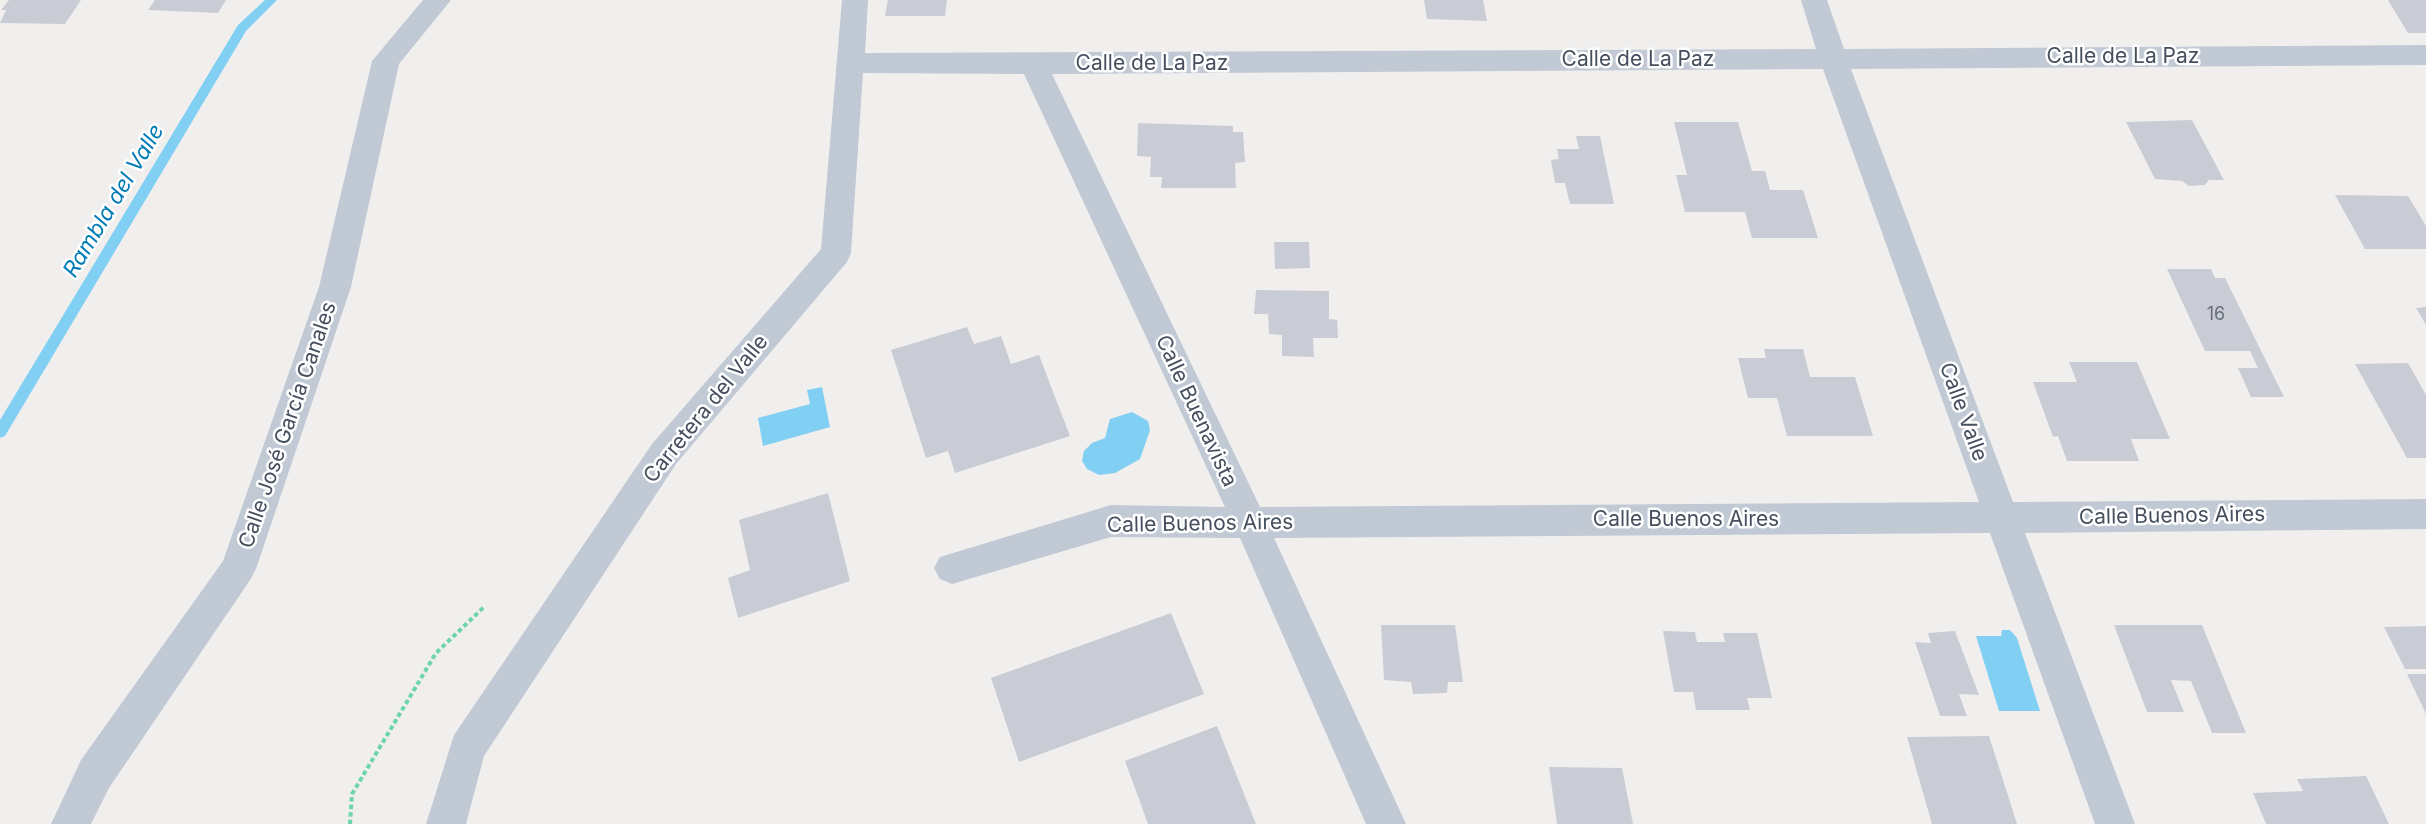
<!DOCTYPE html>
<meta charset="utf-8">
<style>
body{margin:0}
canvas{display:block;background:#f1efee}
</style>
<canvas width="2426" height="824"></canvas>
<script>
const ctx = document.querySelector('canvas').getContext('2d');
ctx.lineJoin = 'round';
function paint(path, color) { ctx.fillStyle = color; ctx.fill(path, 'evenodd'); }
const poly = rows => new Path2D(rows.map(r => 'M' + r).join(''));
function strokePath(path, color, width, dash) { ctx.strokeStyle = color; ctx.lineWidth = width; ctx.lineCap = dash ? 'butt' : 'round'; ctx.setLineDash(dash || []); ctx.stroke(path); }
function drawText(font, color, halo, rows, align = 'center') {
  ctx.font = font + ' Inter,sans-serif'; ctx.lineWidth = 5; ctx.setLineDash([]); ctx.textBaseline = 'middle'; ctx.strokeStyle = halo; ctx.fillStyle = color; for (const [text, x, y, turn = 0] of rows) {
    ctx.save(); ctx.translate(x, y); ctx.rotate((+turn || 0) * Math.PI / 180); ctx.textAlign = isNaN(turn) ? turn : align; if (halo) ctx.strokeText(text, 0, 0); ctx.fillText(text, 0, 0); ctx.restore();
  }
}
paint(poly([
 [822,387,830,427,763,446,758,418,810,404,807,390],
 [1132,412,1148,421,1150,430,1140,459,1115,473,1099,475,1087,469,1082,461,1084,451,1092,443,1105,438,1110,419],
 [2002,630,2010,630,2017,638,2040,711,1999,711,1976,636,2001,636]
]), '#82cff4');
paint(poly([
 [265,0,277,0,246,31,5,436,0,438,0,420,238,25,265,0]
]), '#82cff4');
paint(poly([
 [9,0,81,0,65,24,0,23,6,10,1,10],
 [155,0,226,0,218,13,148,10],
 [888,0,947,0,945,16,885,16],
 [1424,0,1483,0,1487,21,1427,19],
 [2388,0,2426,0,2426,33,2408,33],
 [2192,120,2224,180,2209,180,2205,185,2189,186,2182,181,2155,179,2126,122],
 [1674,122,1738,122,1752,171,1765,171,1770,190,1803,190,1818,238,1752,238,1745,212,1685,212,1676,175,1687,175],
 [1138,123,1233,126,1233,132,1243,132,1245,162,1235,163,1236,188,1161,188,1162,177,1150,177,1151,157,1137,156],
 [1576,136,1600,136,1614,204,1570,204,1565,183,1555,183,1551,160,1559,159,1557,149,1579,149],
 [2335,195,2408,196,2426,226,2426,249,2365,249],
 [1274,242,1309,242,1310,268,1275,269],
 [2167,269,2211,269,2215,278,2225,278,2284,397,2251,397,2238,368,2258,368,2250,351,2205,351],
 [1256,290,1329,291,1329,319,1337,320,1338,338,1313,338,1314,357,1282,356,1282,335,1269,334,1268,314,1254,314],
 [2426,307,2426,325,2416,308],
 [967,327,974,344,1001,336,1011,364,1039,355,1070,436,955,473,948,451,926,458,891,350],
 [1764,349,1803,349,1810,377,1855,377,1873,436,1787,436,1777,398,1748,398,1738,358,1766,358],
 [2069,362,2137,362,2170,439,2131,439,2139,461,2067,461,2058,436,2053,437,2033,382,2077,382],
 [2408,363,2426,395,2426,458,2407,458,2355,364],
 [828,493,850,581,738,618,728,578,750,570,739,520],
 [1171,613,1204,694,1019,762,991,678],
 [1381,625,1455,625,1463,682,1448,682,1447,693,1413,694,1411,682,1384,680],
 [2114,625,2202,625,2246,733,2212,733,2191,681,2171,680,2184,712,2147,712],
 [2426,626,2426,669,2405,669,2384,627],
 [1663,631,1695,632,1697,642,1725,642,1723,633,1757,633,1772,698,1747,698,1750,710,1696,710,1693,692,1674,692],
 [1955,631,1979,695,1959,694,1967,716,1940,716,1915,642,1931,643,1928,633],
 [2407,674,2426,674,2426,714],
 [1217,726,1256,824,1148,824,1125,761],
 [1989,736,2017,824,1932,824,1907,737],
 [1549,767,1622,768,1633,824,1557,824],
 [2366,776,2389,824,2266,824,2253,793,2303,791,2297,779]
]), '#caccd5');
strokePath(poly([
 [350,824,352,794,436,653,484,607]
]), '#6dd4ad', 4, [4.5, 3]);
paint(poly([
 [423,0,451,0,399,64,351,287,256,569,250,580,109,788,91,824,51,824,81,760,223,561,319,287,372,61,423,0],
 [842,0,868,0,865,53,1816,49,1801,0,1827,0,1844,49,2426,45,2426,65,1851,69,2013,502,2426,499,2426,529,2025,533,2135,824,2095,824,1990,533,1274,538,1406,824,1366,824,1240,538,1111,537,952,584,940,579,934,568,940,557,1111,505,1225,507,1024,74,863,73,851,253,847,262,676,464,484,756,466,824,426,824,454,735,652,444,821,249,842,0],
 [1823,69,1979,502,1260,507,1052,74,1823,69]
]), '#c1c9d5');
drawText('18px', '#666e7c', null, [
 ["16",2216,315]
]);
drawText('21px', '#454f5e', '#fff', [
 ["Calle de La Paz",2123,57],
 ["Calle de La Paz",1638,60],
 ["Calle de La Paz",1152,64],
 ["Carretera del Valle",706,409,-51],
 ["Calle Buenavista",1196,411,65],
 ["Calle Valle",1963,412,70],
 ["Calle José García Canales",288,425,-71],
 ["Calle Buenos Aires",2172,516,-1],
 ["Calle Buenos Aires",1686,520],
 ["Calle Buenos Aires",1200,524,-1]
]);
drawText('italic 22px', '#007bb5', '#fff', [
 ["Rambla del Valle",114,201,-59]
]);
</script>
